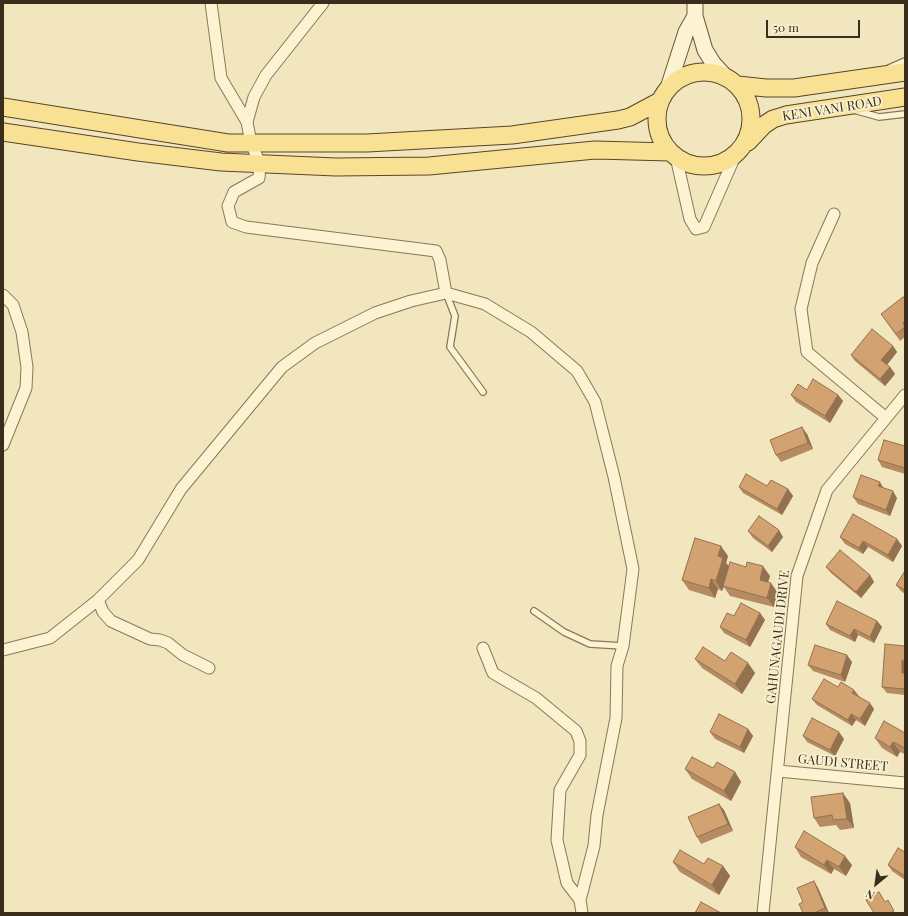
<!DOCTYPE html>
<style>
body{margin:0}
#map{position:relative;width:908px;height:916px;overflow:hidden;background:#f2e6bf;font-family:"Playfair Display",serif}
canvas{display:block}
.frame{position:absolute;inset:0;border:4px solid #3a2d1c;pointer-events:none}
.north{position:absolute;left:856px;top:864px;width:40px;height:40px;-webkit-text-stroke:3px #f8f0cf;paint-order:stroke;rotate:209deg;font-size:11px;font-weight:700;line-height:16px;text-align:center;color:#3a2d1c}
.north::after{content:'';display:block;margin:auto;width:14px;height:18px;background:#3a2d1c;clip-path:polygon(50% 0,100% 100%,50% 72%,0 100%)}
.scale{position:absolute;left:766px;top:20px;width:94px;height:18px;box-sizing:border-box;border:2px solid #3a2d1c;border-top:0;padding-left:5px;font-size:12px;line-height:14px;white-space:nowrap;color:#3a2d1c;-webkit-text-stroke:3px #f8f0cf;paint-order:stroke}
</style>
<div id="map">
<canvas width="908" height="916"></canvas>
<div class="frame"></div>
<div class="north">N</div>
<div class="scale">50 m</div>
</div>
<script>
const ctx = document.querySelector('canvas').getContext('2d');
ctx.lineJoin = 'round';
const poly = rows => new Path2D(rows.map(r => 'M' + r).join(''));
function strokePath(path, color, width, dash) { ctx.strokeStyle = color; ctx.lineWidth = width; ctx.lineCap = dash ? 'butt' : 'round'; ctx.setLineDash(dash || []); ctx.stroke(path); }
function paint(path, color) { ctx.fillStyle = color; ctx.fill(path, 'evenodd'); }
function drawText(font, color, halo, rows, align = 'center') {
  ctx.font = font + ' "Playfair Display",serif'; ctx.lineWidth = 3.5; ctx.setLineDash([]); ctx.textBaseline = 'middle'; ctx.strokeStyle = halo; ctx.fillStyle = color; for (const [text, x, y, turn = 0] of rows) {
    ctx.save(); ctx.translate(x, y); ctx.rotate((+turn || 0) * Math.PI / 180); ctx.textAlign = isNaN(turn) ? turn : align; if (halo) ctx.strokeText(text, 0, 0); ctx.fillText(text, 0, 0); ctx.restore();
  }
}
const service = poly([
 [889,68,905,61],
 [854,110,879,117,905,114],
 [446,293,455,316,450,347,483,392],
 [534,611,564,632,590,644,623,646]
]);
const minor = poly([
 [211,3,221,78,247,122],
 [323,3,266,75,254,97,247,122,251,143,260,164,259,178,234,192,228,206,232,222,246,227,436,251,440,260,446,293],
 [676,157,690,219,696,229,704,227,735,156],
 [834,214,812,263,801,309,807,352,886,418],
 [3,295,13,305,22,332,27,367,26,388,3,445],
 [98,600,103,612,111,621,150,639,160,640,168,643,183,655,209,668],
 [483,648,493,673,536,698,576,731,580,741,580,755,560,790,557,840,567,883,580,900],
 [3,650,50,638,98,600,138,560,181,489,282,367,315,343,375,313,411,301,446,293,485,304,531,332,577,371,595,402,614,477,633,569,623,646,617,666,616,718,597,815,594,846,580,900,582,913],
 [778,771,905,783],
 [763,913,797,576,827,490,905,395]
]);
const secondary = poly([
 [695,3,695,16,705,50,713,63,725,76],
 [668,88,686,32,695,16]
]);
const primary = poly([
 '657 119a47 47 0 1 1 94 0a47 47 0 1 1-94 0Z',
 [738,85,766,88,794,88,905,72],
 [3,107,228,143,367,143,512,135,618,120,630,117,660,101],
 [3,132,138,152,221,162,336,167,429,166,595,150,670,152],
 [748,142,764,125,773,119,786,115,905,97]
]);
strokePath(service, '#8c7756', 8);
strokePath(minor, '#8c7756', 13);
strokePath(secondary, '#6e5739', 17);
strokePath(primary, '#59442b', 19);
strokePath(service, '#fcf3d3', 5.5);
strokePath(minor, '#fcf3d3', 11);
strokePath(secondary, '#fcf3d3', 15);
strokePath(primary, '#f9e193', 17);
paint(poly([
 [905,299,905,337,900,341,881,314],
 [893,346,897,352,887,365,890,367,895,374,885,386,855,361,851,355],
 [807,390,838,395,843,401,830,423,796,402,791,395],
 [807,434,813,449,781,462,776,455],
 [905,446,905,474,882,467,878,460],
 [767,486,788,489,793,496,782,515,743,493,739,487],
 [853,497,897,498,890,516,858,504],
 [748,531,783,537,772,552,753,538],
 [840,537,897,539,902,546,893,562,868,547,863,554,845,544],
 [728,556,726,563,729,566,770,576,768,582,778,593,774,607,730,596,724,587,722,591,718,589,715,598,689,590,682,580],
 [826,567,870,575,874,582,861,598,831,573],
 [905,571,905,594,901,591,896,585],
 [760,613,765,620,750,647,724,633,720,627,734,616],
 [877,621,882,627,874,643,858,635,855,642,830,630,826,624],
 [905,646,905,695,887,693,882,687],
 [695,659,748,663,755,673,742,694,702,668],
 [852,662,845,682,813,671,808,665],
 [838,687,859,696,874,709,865,726,856,720,852,726,817,705,812,699],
 [748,729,753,736,744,753,715,739,710,732],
 [905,733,905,754,900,752,897,757,882,748,875,738],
 [803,736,844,739,835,756,807,742],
 [713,768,735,772,741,782,731,801,692,779,685,769],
 [850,803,854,828,840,830,836,825,820,827,814,818],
 [724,810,733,831,701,844,697,837],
 [795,847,852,865,846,876,834,869,831,874,801,857],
 [905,852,905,880,892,871,888,865],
 [673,862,723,866,730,876,719,895,680,872],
 [814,881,818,888,829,913,803,913,803,902]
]), '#b58b61');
paint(poly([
 [893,346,897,352,886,366,881,360],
 [890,367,895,374,885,386,880,379],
 [838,395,843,401,830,423,825,416],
 [802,427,807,434,813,449,808,443],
 [880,482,884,489,878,486],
 [788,489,793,496,782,515,777,509],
 [893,491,897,498,890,516,886,510],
 [779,530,783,537,772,552,768,546],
 [897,539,902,546,893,562,888,555],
 [863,541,868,547,863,554,859,548],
 [721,546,728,556,726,563,730,567,722,591,716,581,718,556],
 [763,566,770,576,766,589,760,580],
 [870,575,874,582,861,598,856,592],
 [711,579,718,589,715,598,709,588],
 [771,583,778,593,774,607,767,598],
 [760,613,765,620,750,647,746,640],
 [877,621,882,627,874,643,870,637],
 [854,629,858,635,855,642,850,636],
 [847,655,852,662,845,682,841,675],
 [902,660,905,664,905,678,902,673],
 [748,663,755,673,742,694,735,684],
 [854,690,859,696,852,693],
 [870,703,874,709,865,726,860,719],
 [851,714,856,720,852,726,848,720],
 [748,729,753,736,744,753,740,747],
 [839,732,844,739,835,756,830,750],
 [893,742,900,752,897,757,890,747],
 [735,772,741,782,731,801,724,791],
 [843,793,850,803,854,828,847,819],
 [719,804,724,810,733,831,728,824],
 [845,856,852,865,846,876,839,867],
 [827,860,834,869,831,874,824,865],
 [723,866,730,876,719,895,712,885],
 [814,881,818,888,829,913,825,908]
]), '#94714f');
const building = poly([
 [903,297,905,299,905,321,903,323,905,327,896,334,881,314,903,297],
 [872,329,893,346,881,360,890,367,880,379,851,355,872,329],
 [813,379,838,395,825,416,791,395,798,384,807,390,813,379],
 [802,427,808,443,776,455,770,440,802,427],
 [884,440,905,446,905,468,878,460,884,440],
 [746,474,767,486,771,480,788,489,777,509,739,487,746,474],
 [861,475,880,482,878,486,893,491,886,510,853,497,861,475],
 [853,514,897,539,888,555,863,541,859,548,840,537,853,514],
 [759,516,779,530,768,546,748,531,759,516],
 [695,538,721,546,718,556,723,558,716,581,711,579,709,588,682,580,695,538],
 [840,550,870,575,856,592,826,567,840,550],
 [730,562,746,567,747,562,763,566,760,580,771,583,767,598,723,586,730,562],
 [905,571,905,590,896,585,905,571],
 [837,601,877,621,870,637,854,629,850,636,826,624,837,601],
 [741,603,760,613,746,640,720,627,727,613,734,616,741,603],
 [885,644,905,646,905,661,902,660,902,673,905,673,905,689,882,687,885,644],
 [815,645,847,655,841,675,808,665,815,645],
 [703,647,725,661,731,652,748,663,735,684,695,659,703,647],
 [824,679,838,687,841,682,854,690,852,693,870,703,860,719,851,714,848,720,812,699,824,679],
 [719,714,748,729,740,747,710,732,719,714],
 [812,718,839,732,830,750,803,736,812,718],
 [884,721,905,733,905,748,893,742,890,747,875,738,884,721],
 [692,757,713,768,717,762,735,772,724,791,685,769,692,757],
 [843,793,847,819,833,820,832,815,814,818,811,797,843,793],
 [719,804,728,824,697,837,688,817,719,804],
 [804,831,845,856,839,867,827,860,824,865,795,847,804,831],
 [898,848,905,852,905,876,888,865,898,848],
 [680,850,704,864,708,858,723,866,712,885,673,862,680,850],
 [814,881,825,908,814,913,803,913,799,904,803,902,797,888,814,881],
 [879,892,885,902,888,900,894,911,890,913,874,913,866,900,879,892],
 [701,902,721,913,695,913,701,902]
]);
paint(building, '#d3a271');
strokePath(building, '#94714f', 1);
drawText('13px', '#3a2d1c', '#f8f0cf', [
 ["KENI VANI ROAD",832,109,-9],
 ["GAHUNAGAUDI DRIVE",778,637,-84],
 ["GAUDI STREET",843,763,5]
]);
</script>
